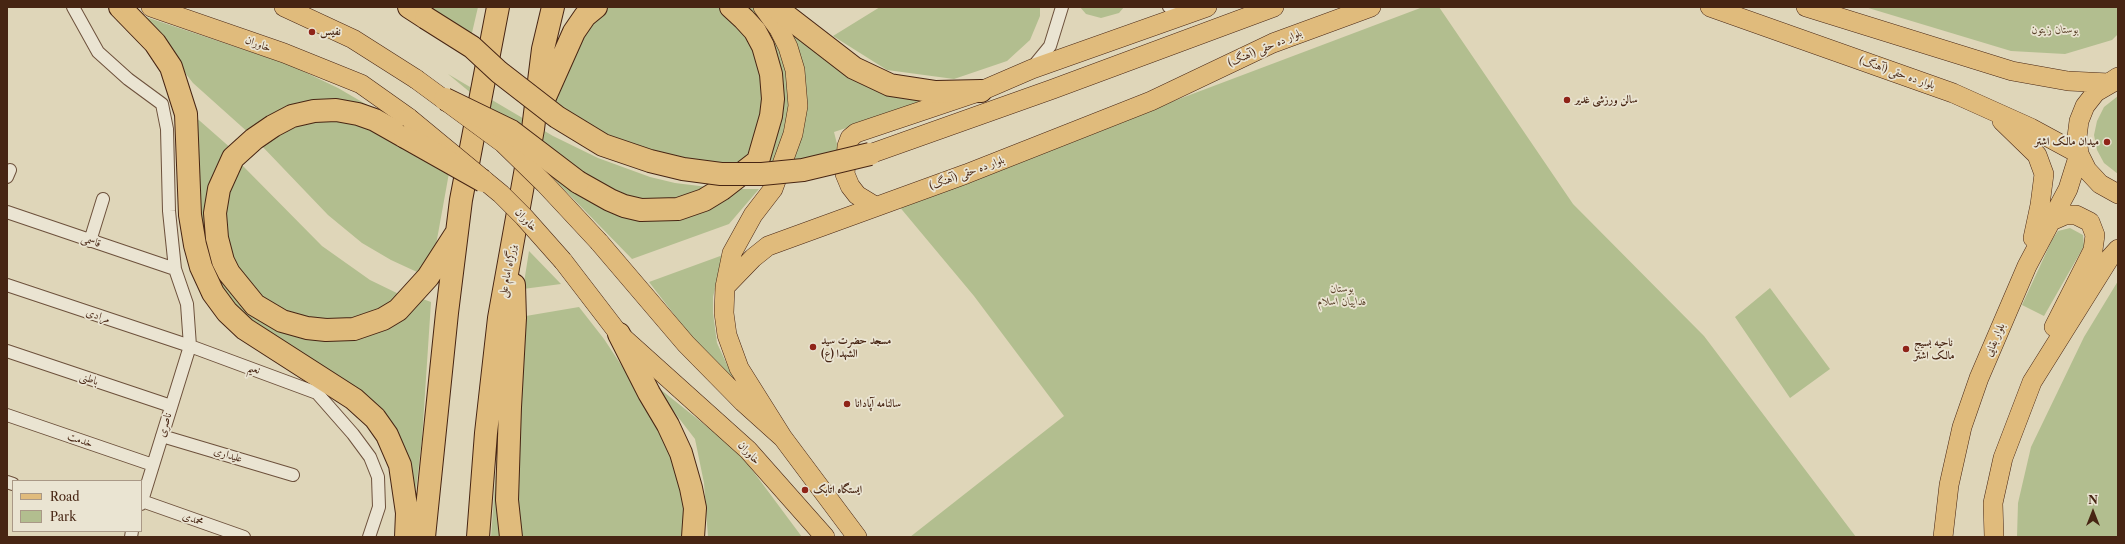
<!DOCTYPE html>
<meta charset="utf-8">
<style>
body{margin:0}
#map{position:relative;width:2125px;height:544px;overflow:hidden;background:#dfd6b9;font-family:"Libre Caslon Text",serif}
canvas{display:block}
.frame{position:absolute;inset:0;border:8px solid #472513;pointer-events:none}
.legend{position:absolute;left:12px;top:480px;width:130px;height:52px;box-sizing:border-box;background:#eae4d2;border:1px solid #a99886;margin:0;padding:5px 7px;list-style:none;font-size:12px;color:#472513}
.legend li{display:flex;align-items:center;gap:8px;height:20px}
.legend b{width:20px;border:1px solid #a99886}
.north{position:absolute;left:2073px;top:492px;width:40px;height:40px;-webkit-text-stroke:3px #eae4d2;paint-order:stroke;rotate:0deg;font-size:11px;font-weight:700;line-height:16px;text-align:center;color:#472513}
.north::after{content:'';display:block;margin:auto;width:14px;height:18px;background:#472513;clip-path:polygon(50% 0,100% 100%,50% 72%,0 100%)}
</style>
<div id="map">
<canvas width="2125" height="544"></canvas>
<div class="frame"></div>
<ul class="legend">
<li><b style="height:5px;background:#e0bb7c"></b>Road</li>
<li><b style="height:11px;background:#b2be8f"></b>Park</li>
</ul>
<div class="north">N</div>
</div>
<script>
const ctx = document.querySelector('canvas').getContext('2d');
ctx.lineJoin = 'round';
function paint(path, color) { ctx.fillStyle = color; ctx.fill(path, 'evenodd'); }
const poly = rows => new Path2D(rows.map(r => 'M' + r).join(''));
function strokePath(path, color, width, dash) { ctx.strokeStyle = color; ctx.lineWidth = width; ctx.lineCap = dash ? 'butt' : 'round'; ctx.setLineDash(dash || []); ctx.stroke(path); }
function drawText(font, color, halo, rows, align = 'center') {
  ctx.font = font + ' "Libre Caslon Text",Amiri,serif'; ctx.lineWidth = 3.5; ctx.setLineDash([]); ctx.textBaseline = 'middle'; ctx.strokeStyle = halo; ctx.fillStyle = color; for (const [text, x, y, turn = 0] of rows) {
    ctx.save(); ctx.translate(x, y); ctx.rotate((+turn || 0) * Math.PI / 180); ctx.textAlign = isNaN(turn) ? turn : align; if (halo) ctx.strokeText(text, 0, 0); ctx.fillText(text, 0, 0); ctx.restore();
  }
}
paint(poly([
 [424,7,478,7,471,37],
 [607,7,720,7,728,13,758,53,765,107,748,165,703,162,656,153,610,137,549,100,575,40],
 [740,7,754,7,776,39,787,76,789,103,786,129,774,164,762,164,776,125],
 [880,7,1040,7,1040,16,1030,40,1007,61,954,79,887,70,833,36],
 [1080,7,1124,7,1119,13,1101,18,1086,14],
 [1423,7,1439,7,1573,204,1704,336,1856,537,910,537,1064,416,974,296,898,205],
 [1865,7,2118,7,2118,34,2112,40,2065,54,2011,51],
 [775,13,931,100,834,132,839,152,791,161,800,133],
 [140,15,290,65,338,88,369,106,405,132,358,106,251,135,193,83],
 [448,74,553,136,598,158,650,177,675,183,716,188,662,205,613,194,477,98],
 [2118,96,2118,174,2104,163,2097,150,2094,135,2097,121,2104,107],
 [192,114,233,150,224,161,219,272,317,336,420,298,431,302,422,439,411,531,399,441,254,323,225,297,202,245],
 [350,117,449,173,430,278,391,260,362,243,328,215,260,144,287,125],
 [518,142,622,211,735,189,759,189,729,224,632,259],
 [240,163,322,246,370,280,405,297,351,322,283,315,244,283,223,237,222,208],
 [2070,228,2083,235,2084,246,2044,316,2022,305,2052,240,2058,231],
 [529,251,561,284,523,289],
 [723,255,713,297,713,313,717,343,729,369,758,405,690,335,649,282],
 [2118,281,2118,537,2017,537,2018,503,2031,447,2084,337],
 [1770,288,1830,369,1790,398,1735,317],
 [579,307,604,339,649,407,680,465,688,537,519,537,517,531,520,317],
 [650,381,720,437,747,463,802,537,708,537,704,483,695,439],
 [499,430,502,537,491,537]
]), '#b2be8f');
const street = poly([
 [73,7,98,52,128,79,162,104,167,129,169,211,175,269,187,304,190,346,141,504],
 [1169,7,1189,13],
 [1032,68,1050,46,1062,7],
 [7,177,10,170],
 [7,212,175,269],
 [90,241,103,199],
 [7,285,190,346,317,393,353,434,370,457,378,477,379,507,369,537],
 [7,351,171,406],
 [7,415,153,465],
 [162,436,293,475],
 [7,482,13,484],
 [142,501,244,537],
 [131,537,132,531]
]);
const primary = poly([
 [151,7,284,53,361,84,409,118],
 [284,7,353,39,416,79],
 [763,7,779,29,788,47,795,70,798,106,793,134,773,189,753,215,732,253,725,287,724,313,727,335,739,368,783,438],
 [1710,7,1953,93,2031,128,2079,154,2068,189,2027,266,1979,378,1962,427,1949,485,1943,537],
 [1806,7,2012,71,2068,81,2109,83,2118,77],
 [2115,81,2096,92,2085,106,2079,121,2077,137,2079,154,2087,170,2100,184,2118,194],
 [2002,121,2037,155,2044,174,2040,205,2033,238],
 [870,154,1053,89,1274,7],
 [875,206,857,195,850,186,845,174,847,146,850,138,856,133,981,91,1032,69,1207,7],
 [2049,222,2065,215,2076,215,2090,222,2095,235,2093,250,2054,327],
 [599,242,686,344,743,402,783,438,857,537],
 [563,261,619,334,748,450,825,537],
 [725,287,753,258,768,246,966,174,1151,101,1273,43,1371,7],
 [1994,537,1993,503,2003,458,2032,382,2109,259,2118,249]
]);
const highway = poly([
 [120,7,155,43,171,67,186,114,190,215,195,245,201,267,213,293,227,312,245,329,354,399,375,418,387,435,400,465,407,513,406,537],
 [409,7,426,18],
 [775,7,854,68,890,85,936,92,981,91],
 [545,97,574,32,585,16,596,7],
 [405,137,375,120,358,114,336,110,314,111,292,116,273,126,254,139,233,158,219,189,215,213,217,238,223,261,229,273,255,305,282,321,307,328,326,330,354,329,383,319,398,310,428,277,457,232],
 [578,182,610,200,624,206,641,210,678,209,704,200,722,189,758,161,771,116,773,99,771,74,763,46,755,31,744,19,731,7],
 [619,334,649,393,668,425,681,453,691,488,695,508,693,537],
 [424,537,447,313,461,200,498,7],
 [478,537,486,433,499,318,533,129,543,49,553,7],
 [511,537,507,500,510,407,515,318,514,285]
]);
strokePath(street, '#6d513c', 14);
strokePath(primary, '#472513', 20);
strokePath(highway, '#472513', 24);
strokePath(street, '#eae4d2', 12);
strokePath(primary, '#e0bb7c', 19);
strokePath(highway, '#e0bb7c', 22);
const primaryBridge = poly([
 [416,79,503,143,545,184,599,242],
 [409,118,501,194,524,217,563,261]
]);
const highwayBridge = poly([
 [426,18,472,47,499,72,557,117,603,145,650,161,683,169,721,174,762,174,803,170,870,154],
 [445,99,511,131,578,182],
 [405,137,483,181]
]);
strokePath(primaryBridge, '#472513', 20, []);
strokePath(highwayBridge, '#472513', 24, []);
strokePath(primaryBridge, '#e0bb7c', 19);
strokePath(highwayBridge, '#e0bb7c', 22);
for (const [x, y, r, color] of [
 [312,32,4,"#8f2418"],
 [1567,100,4,"#8f2418"],
 [2107,142,4,"#8f2418"],
 [813,347,4,"#8f2418"],
 [1906,349,4,"#8f2418"],
 [847,404,4,"#8f2418"],
 [805,490,4,"#8f2418"]
]) { const dot = new Path2D(); dot.arc(x, y, r, 0, 2 * Math.PI); ctx.fillStyle = color; ctx.fill(dot); strokePath(dot, '#eae4d2', 1.5); }
drawText('italic 11px', '#5c442c', '#eae4d2', [
 ["بوستان زیتون",2055,30],
 ["بوستان",1342,289],
 ["فداییان اسلام",1342,302]
]);
drawText('bold 11px', '#472513', '#eae4d2', [
 ["نفیس",320,32],
 ["سالن ورزشی غدیر",1575,100],
 ["میدان مالک اشتر",2099,142,"right"],
 ["مسجد حضرت سید",821,341],
 ["الشهدا (ع)",821,354],
 ["ناحیه بسیج",1914,343],
 ["مالک اشتر",1914,356],
 ["سالنامه آپادانا",855,404],
 ["ایستگاه اتابک",813,490]
], 'left');
drawText('11px', '#472513', '#eae4d2', [
 ["خاوران",258,44,20],
 ["بلوار ده حقی (آهنگ)",1265,48,-23],
 ["بلوار ده حقی (آهنگ)",1897,73,19],
 ["بلوار ده حقی (آهنگ)",967,173,-20],
 ["خاوران",526,220,47],
 ["قاسمی",91,241,19],
 ["بزرگراه امام علی",508,271,-79],
 ["مرادی",98,316,19],
 ["بلوار بقایی",1995,340,-67],
 ["نعیم",254,369,20],
 ["باطنی",89,379,19],
 ["ناصری",165,425,-73],
 ["خدمت",80,440,19],
 ["خاوران",749,453,46],
 ["علیداری",228,455,17],
 ["محمدی",193,519,19]
]);
</script>
